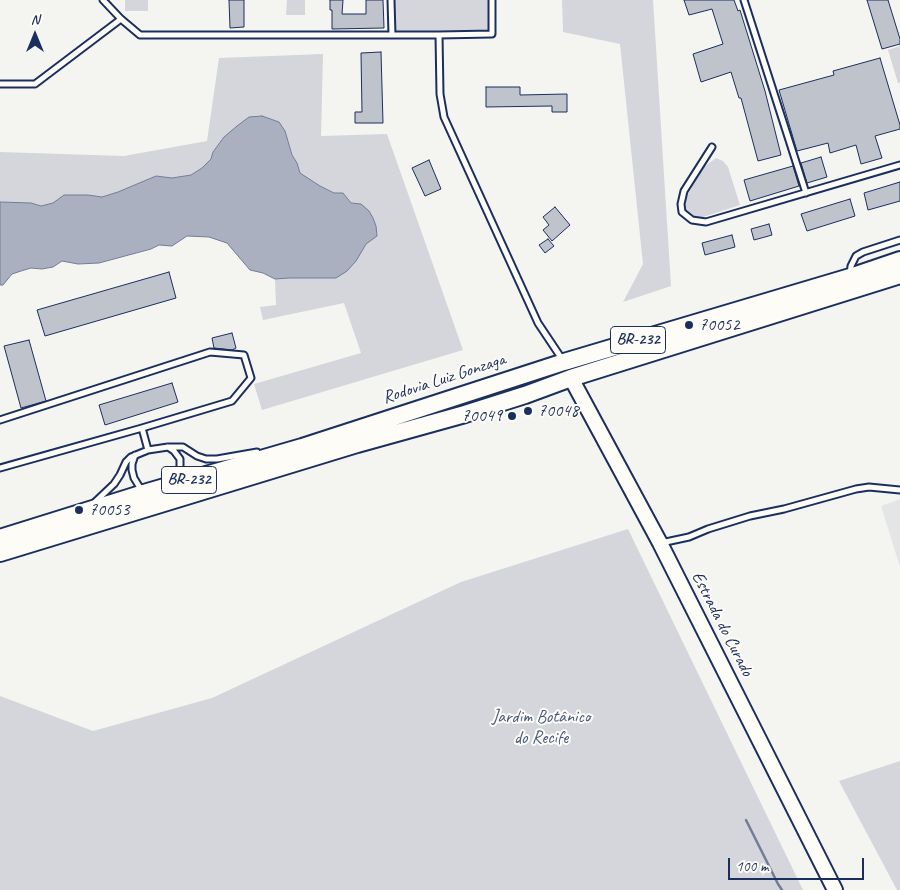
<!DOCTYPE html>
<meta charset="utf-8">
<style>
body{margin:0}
#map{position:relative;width:900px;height:890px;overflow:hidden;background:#f4f4f1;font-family:Caveat,sans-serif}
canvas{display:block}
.north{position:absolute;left:10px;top:10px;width:50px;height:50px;-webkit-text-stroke:4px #fdfcf7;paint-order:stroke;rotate:0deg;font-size:14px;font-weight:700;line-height:20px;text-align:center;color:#1b2f5e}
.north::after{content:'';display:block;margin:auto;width:18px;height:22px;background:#1b2f5e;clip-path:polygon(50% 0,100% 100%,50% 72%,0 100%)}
.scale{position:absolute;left:728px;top:858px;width:136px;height:22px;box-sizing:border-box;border:2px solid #1b2f5e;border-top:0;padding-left:6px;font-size:15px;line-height:18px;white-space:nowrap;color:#1b2f5e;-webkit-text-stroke:4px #fdfcf7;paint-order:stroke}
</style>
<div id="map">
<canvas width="900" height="890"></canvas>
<div class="north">N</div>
<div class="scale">100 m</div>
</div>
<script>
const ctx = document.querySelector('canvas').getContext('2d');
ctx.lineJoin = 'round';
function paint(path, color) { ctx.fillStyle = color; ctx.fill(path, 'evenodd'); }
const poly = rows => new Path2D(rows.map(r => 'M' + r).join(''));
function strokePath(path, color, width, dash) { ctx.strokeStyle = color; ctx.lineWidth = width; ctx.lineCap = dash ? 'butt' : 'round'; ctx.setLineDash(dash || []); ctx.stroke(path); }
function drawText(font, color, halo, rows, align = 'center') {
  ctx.font = font + ' Caveat,sans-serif'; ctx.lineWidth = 4; ctx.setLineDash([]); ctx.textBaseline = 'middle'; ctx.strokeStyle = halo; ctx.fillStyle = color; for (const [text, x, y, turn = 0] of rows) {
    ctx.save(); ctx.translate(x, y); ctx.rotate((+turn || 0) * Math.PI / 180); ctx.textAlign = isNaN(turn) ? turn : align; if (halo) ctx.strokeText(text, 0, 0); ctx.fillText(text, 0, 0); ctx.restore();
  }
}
paint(poly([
 [900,499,900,567,881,506]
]), '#e4e5e6');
paint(poly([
 [125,0,148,0,148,11,125,11],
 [287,0,305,0,305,15,286,15],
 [391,0,492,0,492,34,392,35],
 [562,0,653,0,671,286,623,302,643,264,620,44,563,32],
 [900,46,900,83,898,83,888,50],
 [323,54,321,136,387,134,463,350,262,410,254,384,361,353,344,303,263,320,260,307,276,305,275,279,289,278,310,278,361,251,366,244,361,204,351,203,343,193,334,193,320,186,300,173,297,163,292,155,285,131,279,122,262,116,249,117,224,137,213,152,211,159,202,168,191,175,172,178,156,176,118,192,102,197,88,195,64,195,53,203,41,206,31,203,0,202,0,152,124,156,207,141,219,58],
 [716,158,723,161,728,167,740,205,700,218,692,217,685,209,686,198,704,167],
 [628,529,803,890,0,890,0,696,93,731,212,698,461,582],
 [900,761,900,890,897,890,839,781]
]), '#d4d6db');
const water = poly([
 [262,116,279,122,285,131,292,155,297,163,300,173,320,186,334,193,343,193,351,203,361,204,369,211,373,218,376,226,377,236,366,244,356,261,347,271,336,278,289,278,275,279,263,273,250,270,227,243,209,237,187,236,172,246,159,245,151,249,99,263,78,264,62,261,53,267,42,269,31,268,21,271,12,274,3,285,0,285,0,202,31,203,41,206,53,203,64,195,88,195,102,197,118,192,156,176,172,178,191,175,202,168,211,159,213,152,224,137,237,126,249,117,262,116]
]);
paint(water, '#aab0bf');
strokePath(water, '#717c98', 1);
strokePath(poly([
 [746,820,778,884,782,890]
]), '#717c98', 2.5);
const building = poly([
 [229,0,244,0,244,27,230,28,229,0],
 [330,0,343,0,342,14,366,14,366,0,383,0,384,28,332,29,332,10,330,10,330,0],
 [684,0,734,0,738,11,740,10,765,91,781,155,758,161,741,98,739,98,731,72,701,82,693,54,723,44,712,9,689,15,684,0],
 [867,0,888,0,900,39,900,44,882,49,867,0],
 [381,52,383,123,355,123,355,112,362,112,361,53,381,52],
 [880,58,900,125,900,129,875,136,882,158,861,164,856,145,830,153,828,143,797,151,779,90,834,75,833,71,880,58],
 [486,87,520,87,520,95,567,94,567,112,552,112,552,106,486,107,486,87],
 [821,157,827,177,807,183,801,163,821,157],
 [429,160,441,189,425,196,412,168,429,160],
 [793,166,799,186,750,201,744,180,793,166],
 [900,182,900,201,868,210,864,193,900,182],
 [850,199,855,216,807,231,801,214,850,199],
 [555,207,570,225,552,241,543,230,549,225,543,217,555,207],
 [769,224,772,235,754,240,751,229,769,224],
 [732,235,735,247,705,255,702,243,732,235],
 [548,239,554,246,545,253,539,245,548,239],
 [169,272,176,298,45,336,37,310,169,272],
 [232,333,236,348,232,350,214,348,212,338,232,333],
 [29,340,46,401,21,408,4,346,29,340],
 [172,383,178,402,105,425,99,405,172,383]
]);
paint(building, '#bfc3cc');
strokePath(building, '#1b2f5e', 1);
const service = poly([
 [103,0,121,19,140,35,439,35,492,34,492,0],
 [391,0,392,35],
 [744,0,806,193],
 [439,35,440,94,444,117,538,323,562,359],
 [0,84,35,84,121,19],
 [712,147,684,191,681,204,682,212,692,220,706,222,900,165],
 [850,275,851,266,856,256,863,252,900,240],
 [0,420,210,352,244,355,251,378,232,401,142,428,0,468],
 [142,428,148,450],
 [168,447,174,451,180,459,180,465,179,480],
 [135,455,132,464,132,470,134,478,142,491],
 [95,502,114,484,120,475,126,462,131,457,148,450,168,447,183,447,197,456,206,459,217,459,257,452],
 [661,543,689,537,708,529,750,516,784,509,856,489,869,487,900,490]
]);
const secondary = poly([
 [571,378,660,543,835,890]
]);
const trunk = poly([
 [0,538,144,493,302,447,564,362,850,277,900,260],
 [0,553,357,444,465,414,525,395,571,378,900,275]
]);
strokePath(service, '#1b2f5e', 9);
strokePath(secondary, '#1b2f5e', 18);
strokePath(trunk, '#1b2f5e', 20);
strokePath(service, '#fdfcf7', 5);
strokePath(secondary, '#fdfcf7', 14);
strokePath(trunk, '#fdfcf7', 16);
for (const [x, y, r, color] of [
 [689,325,5,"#1b2f5e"],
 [528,411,5,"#1b2f5e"],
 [512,416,5,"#1b2f5e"],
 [79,510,5,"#1b2f5e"]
]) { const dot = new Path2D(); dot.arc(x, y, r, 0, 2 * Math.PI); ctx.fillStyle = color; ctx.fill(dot); strokePath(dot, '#fdfcf7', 2); }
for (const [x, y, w] of [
 [638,340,55],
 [189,480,55]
]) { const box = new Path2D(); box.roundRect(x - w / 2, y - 13.5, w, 27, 4); ctx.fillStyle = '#fdfcf7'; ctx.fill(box); strokePath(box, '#1b2f5e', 1); }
drawText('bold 16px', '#1b2f5e', null, [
 ["BR-232",638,340],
 ["BR-232",189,480]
]);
drawText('18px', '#1b2f5e', '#fdfcf7', [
 ["70052",699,325],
 ["70048",538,411],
 ["70049",502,416,"right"],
 ["70053",89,510]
], 'left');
drawText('18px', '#1b2f5e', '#fdfcf7', [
 ["Rodovia Luiz Gonzaga",444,379,-18],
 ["Estrada do Curado",722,624,63]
]);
drawText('18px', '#49597d', '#fdfcf7', [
 ["Jardim Botânico",541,717],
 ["do Recife",541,738]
]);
</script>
